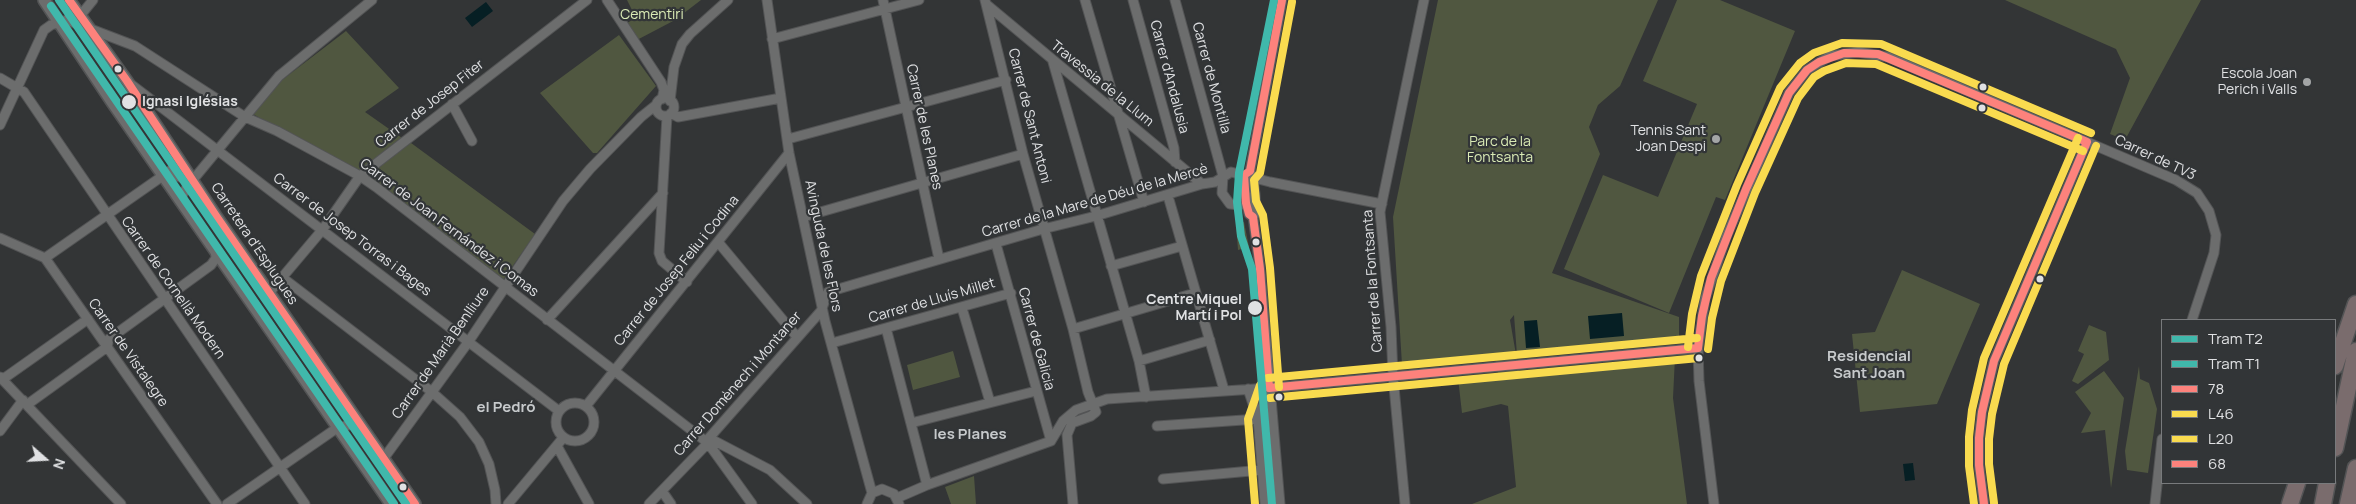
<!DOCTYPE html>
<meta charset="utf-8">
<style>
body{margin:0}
#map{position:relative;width:2356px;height:504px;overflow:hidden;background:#333536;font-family:Manrope,sans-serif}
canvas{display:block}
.legend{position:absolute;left:2161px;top:319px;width:175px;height:165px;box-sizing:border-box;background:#323537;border:1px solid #787a7c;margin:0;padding:6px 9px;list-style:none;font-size:15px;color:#e0e1e3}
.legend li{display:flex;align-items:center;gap:10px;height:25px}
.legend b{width:25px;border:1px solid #787a7c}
.north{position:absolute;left:20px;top:434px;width:50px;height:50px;-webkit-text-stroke:4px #323537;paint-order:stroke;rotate:109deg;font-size:14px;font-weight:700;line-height:20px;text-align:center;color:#e0e1e3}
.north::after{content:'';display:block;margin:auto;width:18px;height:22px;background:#e0e1e3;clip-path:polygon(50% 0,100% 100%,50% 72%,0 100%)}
</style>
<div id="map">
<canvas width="2356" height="504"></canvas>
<ul class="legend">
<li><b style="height:6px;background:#40b8ab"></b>Tram T2</li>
<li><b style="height:6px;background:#40b8ab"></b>Tram T1</li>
<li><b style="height:6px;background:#fd827c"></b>78</li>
<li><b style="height:6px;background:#f9db4f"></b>L46</li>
<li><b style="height:6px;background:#f9db4f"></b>L20</li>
<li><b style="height:6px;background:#fd827c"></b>68</li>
</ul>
<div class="north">N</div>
</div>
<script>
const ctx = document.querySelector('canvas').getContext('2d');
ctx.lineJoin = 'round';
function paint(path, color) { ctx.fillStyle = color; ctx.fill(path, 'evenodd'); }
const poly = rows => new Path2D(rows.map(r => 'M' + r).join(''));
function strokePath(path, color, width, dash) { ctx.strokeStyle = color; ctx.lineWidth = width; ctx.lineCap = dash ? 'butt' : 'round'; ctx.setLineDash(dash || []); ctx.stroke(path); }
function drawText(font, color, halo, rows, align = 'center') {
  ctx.font = font + ' Manrope,sans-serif'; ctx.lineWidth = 4.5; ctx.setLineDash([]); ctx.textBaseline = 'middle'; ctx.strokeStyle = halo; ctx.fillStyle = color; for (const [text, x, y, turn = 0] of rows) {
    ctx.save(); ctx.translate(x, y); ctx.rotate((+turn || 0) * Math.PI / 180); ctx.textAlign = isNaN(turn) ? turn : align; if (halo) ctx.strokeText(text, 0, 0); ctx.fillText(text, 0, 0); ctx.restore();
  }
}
paint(poly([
 [627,0,701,0,675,20,635,41,627,23,636,18],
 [1438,0,1658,0,1620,86,1598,105,1589,127,1600,154,1552,273,1679,317,1679,341,1517,355,1514,315,1510,320,1519,372,1675,357,1673,398,1687,504,1472,504,1516,487,1508,406,1501,404,1462,413,1458,378,1498,374,1495,357,1402,365,1393,217],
 [1677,0,1720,0,1795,31,1725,200,1716,197,1669,313,1564,269,1603,175,1658,197,1697,104,1643,81],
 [2005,0,2201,0,2125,140,2110,134,2130,78,2116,49],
 [346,31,399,88,365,112,402,138,358,175,253,114,282,80],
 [619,35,656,86,597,153,593,153,540,93],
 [1261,45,1267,46,1245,153,1240,152],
 [407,140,535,234,503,280,367,176],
 [1236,178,1241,178,1240,200,1234,200],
 [1244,222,1249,247,1238,250,1236,224],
 [1902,270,1980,304,1937,404,1860,412,1852,334,1875,332],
 [2089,325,2106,332,2109,360,2078,384,2072,381,2084,354,2078,351],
 [953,351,960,377,913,390,907,365],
 [2139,366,2140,379,2149,383,2157,409,2148,473,2127,470,2125,451],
 [2104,371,2124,398,2111,488,2105,430,2081,433,2091,413,2075,392],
 [1265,454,1271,454,1276,504,1269,504],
 [974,476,976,504,951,504,945,487]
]), '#505740');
paint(poly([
 [486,2,493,11,472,27,465,18],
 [1622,313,1624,336,1590,339,1588,316],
 [1537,320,1540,347,1526,348,1524,321],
 [1913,463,1915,480,1905,481,1903,464]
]), '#061f24');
const minor = poly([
 [607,0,661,82,664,90,662,99],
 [767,0,789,153,825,321,872,493],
 [883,0,939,259],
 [985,0,1023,154,1073,329,1088,392,1096,412,1091,416,1072,423,1067,435,1073,504],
 [1085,0,1144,202],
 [1133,0,1174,148,1175,162],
 [1175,0,1223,176,1222,193,1230,204,1239,205,1246,203,1255,194],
 [986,4,1202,184],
 [67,20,135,46,245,117,277,131,360,176,376,187,708,443,752,504],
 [772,39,919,0],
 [1053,62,1139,361,1146,397],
 [0,78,24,92,305,504],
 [132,85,559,411],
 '656 107a9 9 0 1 1 18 0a9 9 0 1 1-18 0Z',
 [670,101,674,67,682,44,690,34,728,0],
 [452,104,472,141],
 [671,113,678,117,781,98],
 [667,116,659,253,662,261,687,282],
 [0,125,44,30,51,25,80,16,93,0],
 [788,139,1006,80],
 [167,173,193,181],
 [1244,175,1246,203,1249,214,1253,217,1260,269,1280,504],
 [1168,196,1224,390],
 [180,199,187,187,279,76,372,0],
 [803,217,1023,154],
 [1253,217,1256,213,1255,194,1253,178,1250,171,1282,0],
 [0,238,45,258,217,504],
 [718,242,797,337],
 [996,244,1051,441],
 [45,258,174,168,179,162,178,157],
 [1111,266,1182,246],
 [283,278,432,392,460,417,479,442,489,464,495,490,496,504],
 [269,293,323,229,360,176,587,0],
 [962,308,990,402],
 [547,320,663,193],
 [886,328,927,485],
 [1073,329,1195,293],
 [832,343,1011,293],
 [1139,361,1210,340],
 [0,377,121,504],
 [3,379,88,319],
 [1248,389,1258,419,1265,504],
 '556 422a19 19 0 1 1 38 0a19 19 0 1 1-38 0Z',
 [28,404,107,347,109,339,211,265,216,258,215,249],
 [586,406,789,153],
 [1258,419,1269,389],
 [911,423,1036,391],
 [1157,426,1258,419],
 [0,431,23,400],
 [709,438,770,470,807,504],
 [1051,441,1063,421,1076,410,1107,399,1269,388,1698,348],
 [557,446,589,504],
 [384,458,469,341,563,201,590,169,641,117,656,105],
 [1163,479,1262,470],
 [662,491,671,504],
 [897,498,927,485,1051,441],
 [227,504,337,428,353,424,363,429],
 [508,504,563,438],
 [649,504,708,443,709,438,821,311,828,292,1043,229,1096,216,1202,184,1215,182,1231,172,1270,182,1382,204],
 [867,504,872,493,882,489,894,494,899,504],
 [1405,504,1393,376,1391,327,1380,212,1424,0],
 [1714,504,1699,381,1698,348,1705,299,1726,237,1789,93,1807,70,1830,56,1858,52,1888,57,2176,180,2197,193,2209,211,2216,235,2214,253,2192,320],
 [1984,504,1979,465,1979,438,1982,412,1994,361,2087,142],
 [2155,504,2162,439]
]);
const tertiary = poly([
 [44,0,112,102,391,504],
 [69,0,127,81,216,216,415,504]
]);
const motorway = poly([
 [2335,366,2356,304],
 [2335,448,2356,351],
 [2290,504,2297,483],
 [2323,504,2327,483],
 [2348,504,2356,468]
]);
strokePath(minor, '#535455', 11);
strokePath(tertiary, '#535455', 14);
strokePath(motorway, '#535455', 19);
strokePath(minor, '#6c6d6d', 9);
strokePath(tertiary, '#6c6d6d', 11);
strokePath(motorway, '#7a6c6d', 16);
strokePath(poly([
 [1698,348,1702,316,1711,278,1746,189,1789,93,1807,70,1819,62,1844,53,1878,54,2087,142],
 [1269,388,1698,348],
 [1269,388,1260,269,1253,217,1249,214,1246,203,1244,175,1250,171,1282,0],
 [1984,504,1979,465,1979,438,1982,412,1994,361,2087,142]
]), '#fd827c', 8);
strokePath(poly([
 [1708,349,1712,318,1721,281,1755,193,1798,98,1814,77,1824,71,1846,63,1876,64,2083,151],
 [1279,387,1270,268,1263,215,1256,201,1254,180,1260,173,1292,2],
 [1270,398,1699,358],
 [1994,503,1989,464,1989,439,1992,414,2004,364,2096,146]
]), '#f9db4f', 8);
strokePath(poly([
 [1688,347,1692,314,1701,276,1737,185,1780,88,1800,63,1814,53,1842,43,1881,44,2091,133],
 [1268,378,1697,338],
 [1255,504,1248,419,1260,385],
 [1974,504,1969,466,1969,437,1972,410,1984,358,2078,138]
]), '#f9db4f', 8);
strokePath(poly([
 [69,0,127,81,216,216,415,504]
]), '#fd827c', 8);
strokePath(poly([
 [59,0,406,504],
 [1272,504,1252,269,1241,236,1237,202,1239,173,1274,0]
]), '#40b8ab', 8);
strokePath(poly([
 [51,6,394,504]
]), '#40b8ab', 8);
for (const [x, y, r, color] of [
 [118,69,4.5,"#e0e1e3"],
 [2307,82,5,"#a3a5a6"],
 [1983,87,4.5,"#e0e1e3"],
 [129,102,8,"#e0e1e3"],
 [1982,108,4.5,"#e0e1e3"],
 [1716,139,5,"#a3a5a6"],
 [1256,242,4.5,"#e0e1e3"],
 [2040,279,4.5,"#e0e1e3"],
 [1255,308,8,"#e0e1e3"],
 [1699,358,4.5,"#e0e1e3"],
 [1279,397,4.5,"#e0e1e3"],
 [403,487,4.5,"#e0e1e3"]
]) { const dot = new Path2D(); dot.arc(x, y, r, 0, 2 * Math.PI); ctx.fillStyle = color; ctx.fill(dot); strokePath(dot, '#323537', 2); }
drawText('14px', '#daebb5', '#323537', [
 ["Cementiri",652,15],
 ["Parc de la",1500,142],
 ["Fontsanta",1500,158]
]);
drawText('14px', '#e0e1e3', '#323537', [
 ["Escola Joan",2297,74],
 ["Perich i Valls",2297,90],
 ["Tennis Sant",1706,131],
 ["Joan Despi",1706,147]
], 'right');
drawText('14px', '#e0e1e3', '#323537', [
 ["Carrer d'Andalusia",1169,77,75],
 ["Carrer de Montilla",1211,78,75],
 ["Travessia de la Llum",1102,84,39],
 ["Carrer de Josep Fiter",430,104,-38],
 ["Carrer de Sant Antoni",1029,116,76],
 ["Carrer de les Planes",924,127,78],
 ["Carrer de TV3",2155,158,25],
 ["Carrer de la Mare de Déu de la Mercè",1095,201,-16],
 ["Carrer de Joan Fernández i Comas",449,228,37],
 ["Carrer de Josep Torras i Bages",352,235,37],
 ["Carretera d'Esplugues",254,244,56],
 ["Avinguda de les Flors",823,246,78],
 ["Carrer de Josep Feliu i Codina",677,271,-51],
 ["Carrer de la Fontsanta",1373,281,-94],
 ["Carrer de Cornellà Modern",173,288,55],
 ["Carrer de Lluís Millet",932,301,-16],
 ["Carrer de Galicia",1036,339,75],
 ["Carrer de Vistalegre",128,353,55],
 ["Carrer de Marià Benlliure",441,353,-55],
 ["Carrer Domènech i Montaner",738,384,-49]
]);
drawText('bold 14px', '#e0e1e3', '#323537', [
 ["Ignasi Iglésias",142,102],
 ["Centre Miquel",1242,300,"right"],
 ["Martí i Pol",1242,316,"right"]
], 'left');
drawText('bold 15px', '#c6c9cb', '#323537', [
 ["Residencial",1869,357],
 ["Sant Joan",1869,374],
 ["el Pedró",506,408],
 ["les Planes",970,435]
]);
</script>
